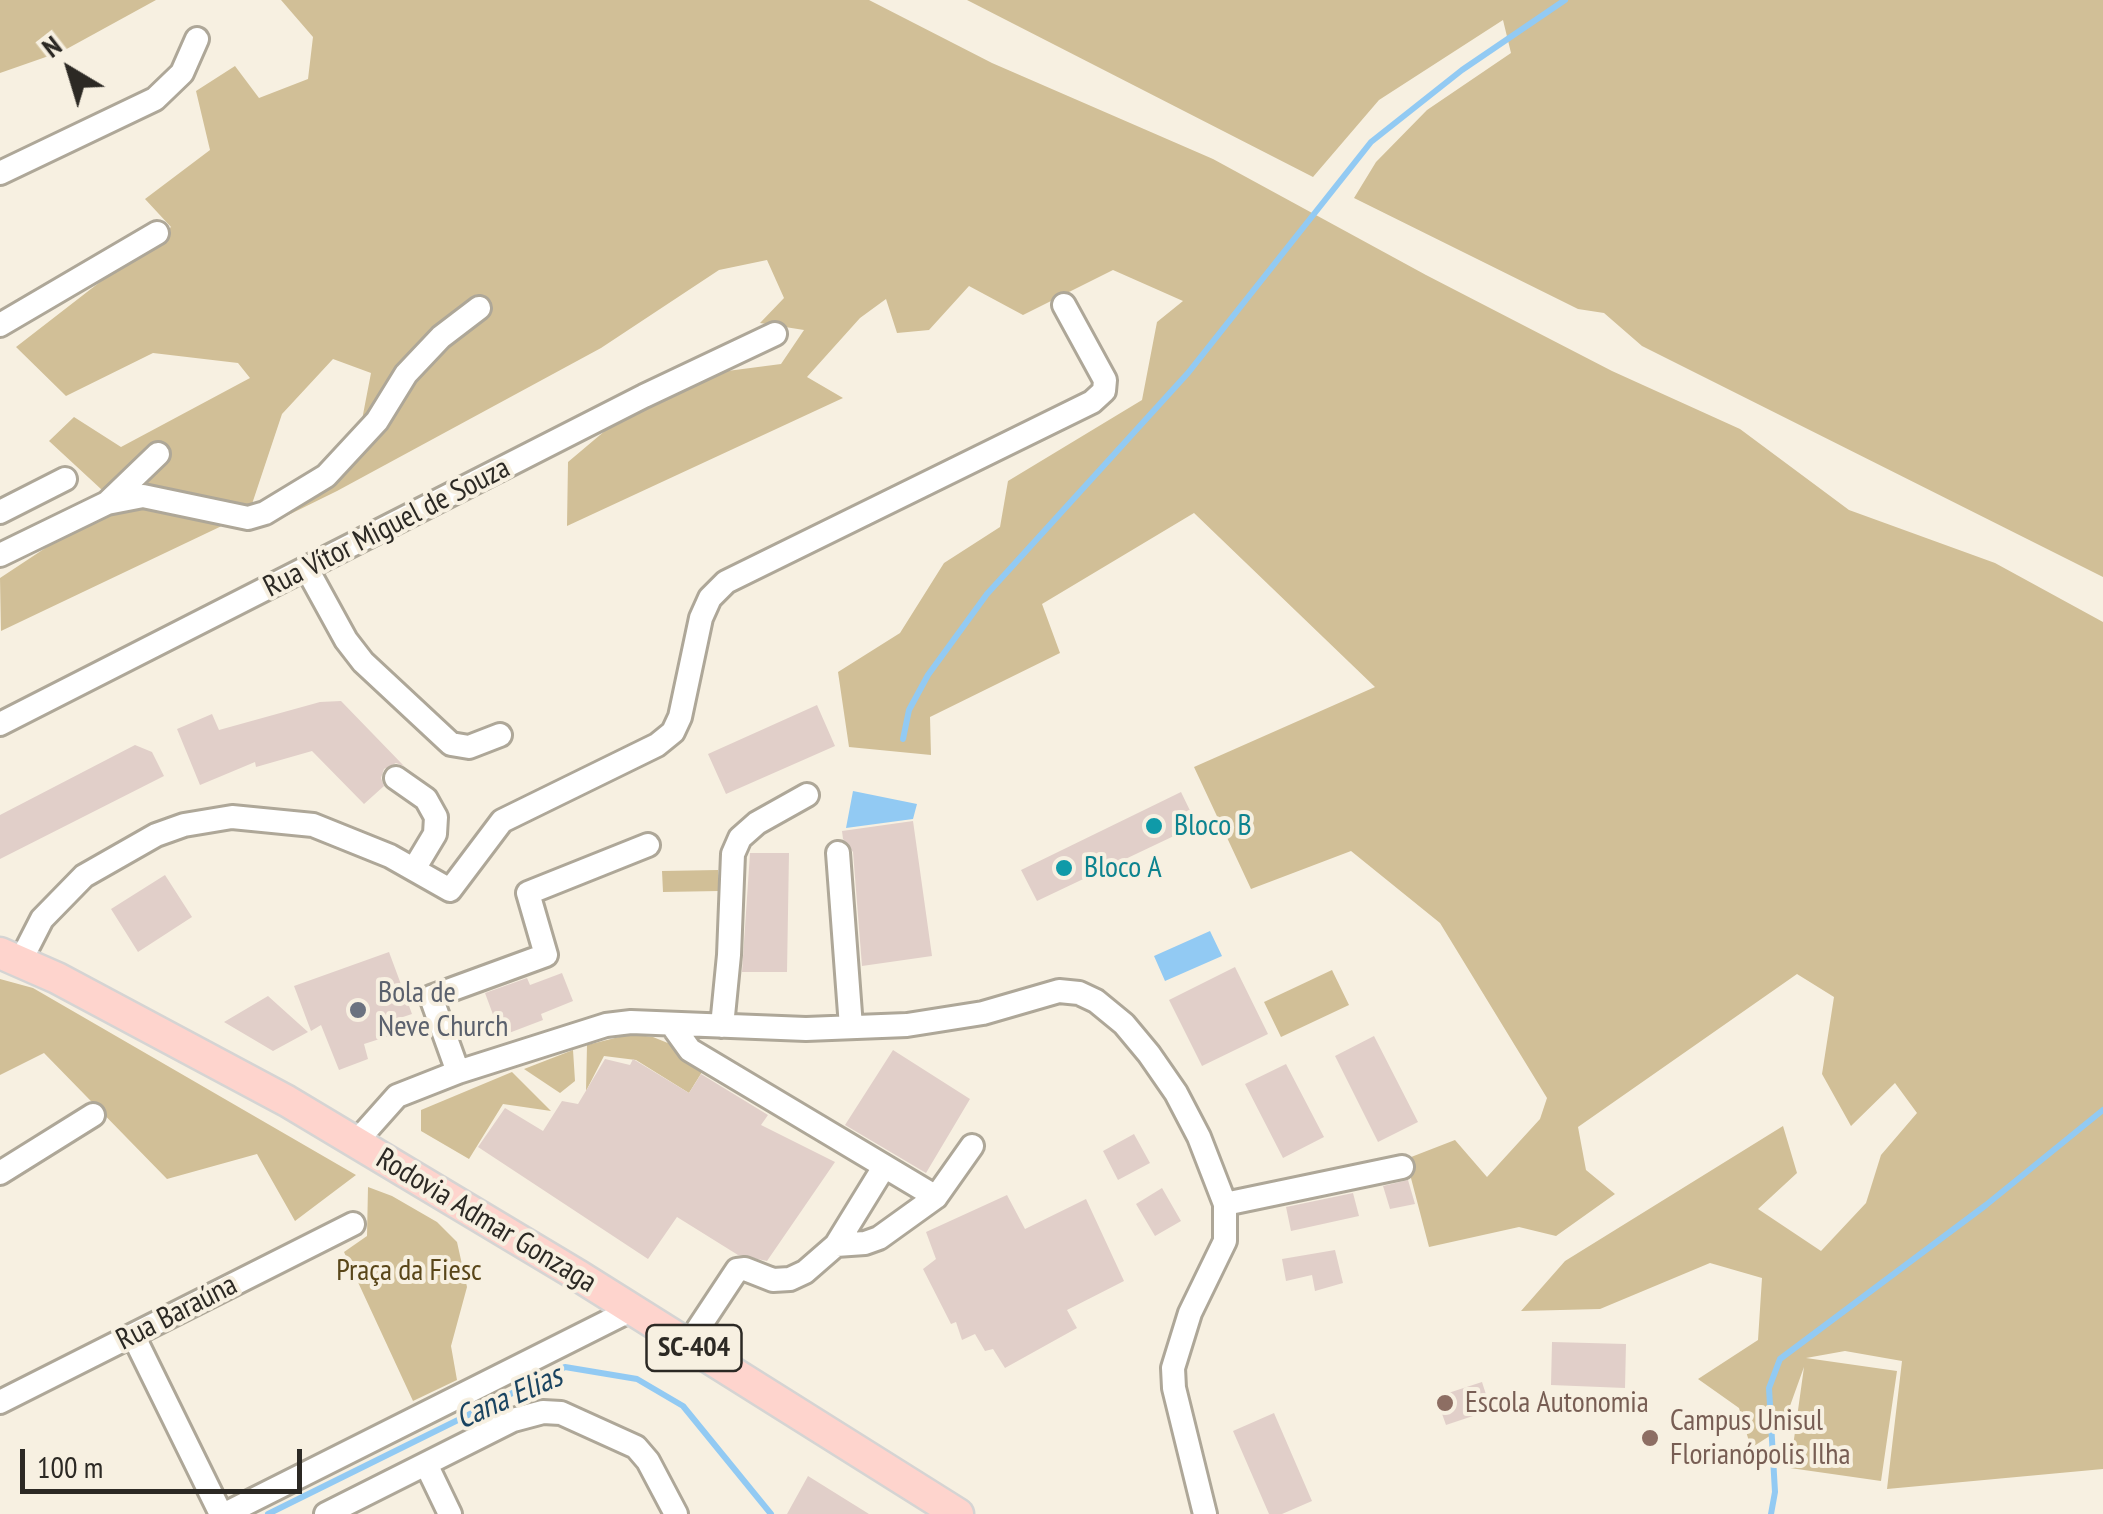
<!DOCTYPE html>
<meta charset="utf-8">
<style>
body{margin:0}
#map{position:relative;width:2103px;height:1514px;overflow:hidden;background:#f7f0e1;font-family:"PT Sans Narrow",sans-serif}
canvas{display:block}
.north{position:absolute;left:20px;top:20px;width:100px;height:100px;-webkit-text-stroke:8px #f7f0e1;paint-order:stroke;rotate:322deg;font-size:28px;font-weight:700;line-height:40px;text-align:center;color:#2c2924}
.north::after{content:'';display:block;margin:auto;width:35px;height:45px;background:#2c2924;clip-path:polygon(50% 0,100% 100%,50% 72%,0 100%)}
.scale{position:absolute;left:20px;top:1449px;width:282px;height:45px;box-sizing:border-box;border:5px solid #2c2924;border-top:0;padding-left:12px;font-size:30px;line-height:35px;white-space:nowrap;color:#2c2924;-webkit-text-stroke:8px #f7f0e1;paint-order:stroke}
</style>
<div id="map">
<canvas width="2103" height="1514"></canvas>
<div class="north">N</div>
<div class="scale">100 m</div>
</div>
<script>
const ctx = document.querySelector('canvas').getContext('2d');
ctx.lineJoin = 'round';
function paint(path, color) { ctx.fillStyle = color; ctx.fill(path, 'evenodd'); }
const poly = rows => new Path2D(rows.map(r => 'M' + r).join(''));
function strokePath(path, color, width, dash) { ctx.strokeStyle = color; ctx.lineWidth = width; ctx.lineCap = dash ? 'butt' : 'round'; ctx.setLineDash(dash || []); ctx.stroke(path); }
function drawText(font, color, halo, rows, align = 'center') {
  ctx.font = font + ' "PT Sans Narrow",sans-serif'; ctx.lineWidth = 8; ctx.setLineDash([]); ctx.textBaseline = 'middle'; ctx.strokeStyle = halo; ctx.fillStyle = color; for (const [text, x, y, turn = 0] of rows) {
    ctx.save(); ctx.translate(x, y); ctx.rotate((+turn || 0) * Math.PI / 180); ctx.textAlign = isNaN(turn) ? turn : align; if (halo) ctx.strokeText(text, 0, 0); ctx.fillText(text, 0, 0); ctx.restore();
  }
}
paint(poly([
 [0,0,156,0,63,51,0,73],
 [281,0,869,0,992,63,1213,159,1426,275,1612,371,1740,429,1849,510,1995,563,2103,622,2103,1469,1887,1489,1902,1361,1845,1351,1806,1358,1897,1371,1881,1481,1790,1468,1804,1367,1782,1428,1751,1448,1739,1408,1698,1379,1758,1340,1762,1278,1710,1263,1600,1309,1521,1311,1565,1261,1783,1126,1797,1173,1758,1209,1821,1251,1866,1203,1881,1155,1917,1113,1895,1083,1851,1126,1822,1074,1834,997,1797,974,1578,1127,1586,1170,1615,1194,1556,1236,1519,1227,1429,1247,1406,1159,1455,1140,1487,1177,1540,1119,1547,1098,1440,923,1351,851,1251,889,1194,767,1375,687,1194,513,1042,604,1060,653,930,717,931,755,849,747,838,672,900,633,944,563,1000,527,1008,481,1142,400,1157,322,1183,301,1113,270,1023,315,969,286,929,330,897,333,886,299,860,318,807,377,843,398,567,526,568,462,632,408,712,373,781,364,804,330,760,323,784,298,767,260,719,270,601,348,337,491,268,525,361,425,371,373,333,359,282,414,249,513,1,631,0,578,115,502,49,441,74,417,121,447,250,378,238,363,153,353,66,396,16,347,171,227,145,199,210,150,196,91,235,66,259,98,308,79,313,37],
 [967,0,2103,0,2103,577,1642,346,1604,313,1578,309,1354,198,1376,162,1427,110,1511,53,1503,20,1379,100,1313,177],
 [718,870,719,891,663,892,662,871],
 [1332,970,1349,1005,1281,1037,1264,1002],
 [0,979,33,988,356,1175,295,1221,257,1154,167,1179,44,1053,0,1075],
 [631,1034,653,1037,685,1050,707,1064,689,1093,636,1060,604,1056,586,1091,587,1045],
 [573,1050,575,1081,560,1093,524,1069],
 [512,1072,551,1111,503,1104,469,1159,421,1131,421,1110],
 [368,1187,392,1196,437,1222,457,1242,467,1287,451,1346,457,1380,413,1401,344,1252,367,1236]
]), '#d1bf97');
paint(poly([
 [853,791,917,804,913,819,846,828],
 [1210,931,1222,956,1165,981,1154,956]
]), '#92caf3');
strokePath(poly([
 [903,739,909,710,928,675,987,594,1188,373,1371,142,1462,70,1565,0],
 [268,1514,565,1367,637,1379,683,1406,771,1514],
 [1771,1514,1775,1492,1769,1388,1780,1359,1986,1205,2103,1110]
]), '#92caf3', 6);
paint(poly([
 [341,701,404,766,396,763,384,769,381,778,384,786,364,804,312,751,256,767,255,762,200,785,177,729,212,714,219,730,320,702],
 [817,705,835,746,726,794,708,754],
 [135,745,152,752,164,776,0,859,0,815],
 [1181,792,1197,825,1037,901,1021,870],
 [913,821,932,956,862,966,853,852,843,839,842,831],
 [750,853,789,853,787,972,742,972],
 [165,875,192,917,138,952,111,909],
 [389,952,412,1014,388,1022,392,1035,364,1044,368,1059,339,1070,321,1025,311,1031,294,986],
 [1235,967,1268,1034,1202,1066,1169,1000],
 [562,973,573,1001,541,1014,543,1020,501,1036,485,993,527,978,530,985],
 [268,996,308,1032,273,1051,224,1022],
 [1374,1036,1418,1122,1378,1142,1335,1056],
 [893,1050,970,1099,926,1173,845,1125],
 [605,1059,630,1065,633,1059,689,1093,701,1074,768,1115,761,1125,835,1162,767,1261,738,1255,677,1217,648,1259,478,1147,505,1108,543,1131,562,1101,578,1104],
 [1286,1064,1324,1137,1283,1158,1245,1084],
 [1134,1134,1150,1163,1118,1180,1103,1151],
 [1408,1180,1415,1204,1390,1209,1383,1186],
 [1162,1188,1181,1221,1155,1236,1136,1204],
 [1353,1193,1359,1216,1291,1231,1286,1207],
 [1007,1195,1025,1229,1086,1199,1124,1281,1067,1310,1077,1328,1005,1368,993,1349,985,1351,975,1334,962,1340,956,1322,951,1324,923,1269,936,1259,926,1232],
 [1335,1250,1343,1283,1315,1291,1312,1275,1286,1281,1282,1259],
 [1552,1342,1626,1344,1625,1388,1551,1385],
 [1482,1382,1491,1410,1446,1425,1436,1397],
 [1274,1413,1312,1501,1282,1514,1269,1514,1233,1431],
 [808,1476,869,1514,787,1514]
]), '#e1cfc9');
const minor = poly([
 [0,173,155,99,182,73,197,39],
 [0,325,157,233],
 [107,503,158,454],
 [0,512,65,479],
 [0,555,107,503,143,496,248,518,265,513,326,476,377,421,406,374,441,337,479,308],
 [307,569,346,640,363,662,451,744,469,747,500,735],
 [0,724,644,396,775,334],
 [396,778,426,799,436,817,435,834,414,869],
 [838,853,851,1027],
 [21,960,42,919,84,876,156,835,184,825,232,817,313,825,390,856,450,890,502,821,657,745,673,732,680,717,701,618,710,598,726,582,1092,402,1104,391,1105,380,1064,305],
 [672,1025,690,1050,936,1197],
 [722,1026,729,955,733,854,740,838,757,823,807,795],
 [458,1072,431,997,546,955,528,893,648,845],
 [356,1142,397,1096,458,1072,606,1025,631,1022,806,1029,907,1025,983,1013,1059,991,1079,993,1096,1001,1124,1024,1149,1054,1176,1093,1199,1137,1225,1204,1225,1241,1190,1313,1173,1368,1174,1388,1205,1514],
 [0,1173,93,1115],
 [1225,1204,1402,1167],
 [836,1245,865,1243,879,1238,936,1197,972,1146],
 [133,1335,221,1514],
 [688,1344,737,1270,745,1269,773,1280,790,1279,805,1272,836,1245,884,1167],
 [0,1402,353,1224],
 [426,1464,450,1514],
 [225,1514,633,1309],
 [326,1514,513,1420,543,1412,561,1413,636,1447,648,1461,676,1514]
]);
const major = poly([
 [0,953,57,978,287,1101,579,1276,958,1514]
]);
strokePath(minor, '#aea798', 28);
strokePath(major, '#d5d4d3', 35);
strokePath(minor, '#fff', 22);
strokePath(major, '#fed4cd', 30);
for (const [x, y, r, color] of [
 [1154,826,10,"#0f9aa8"],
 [1064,868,10,"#0f9aa8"],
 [358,1010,10,"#6b7280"],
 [1445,1403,10,"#8d6e63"],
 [1650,1438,10,"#8d6e63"]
]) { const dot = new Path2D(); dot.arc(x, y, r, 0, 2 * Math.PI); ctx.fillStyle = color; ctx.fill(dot); strokePath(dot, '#f7f0e1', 4); }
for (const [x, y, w] of [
 [694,1348,95]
]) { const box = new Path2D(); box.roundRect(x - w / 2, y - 23, w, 46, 8); ctx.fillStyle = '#f7f0e1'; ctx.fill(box); strokePath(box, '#2c2924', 2.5); }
drawText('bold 28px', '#2c2924', null, [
 ["SC-404",694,1348]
]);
drawText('30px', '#2c2924', '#f7f0e1', [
 ["Rua Vítor Miguel de Souza",387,528,-27],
 ["Rodovia Admar Gonzaga",486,1221,31],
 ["Rua Baraúna",177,1313,-27]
]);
drawText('30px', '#0d838f', '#f7f0e1', [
 ["Bloco B",1174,826],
 ["Bloco A",1084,868]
], 'left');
drawText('30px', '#5b616d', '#f7f0e1', [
 ["Bola de",378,993],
 ["Neve Church",378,1027]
], 'left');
drawText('30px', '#594619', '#f7f0e1', [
 ["Praça da Fiesc",409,1271]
]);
drawText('30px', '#785e54', '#f7f0e1', [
 ["Escola Autonomia",1465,1403],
 ["Campus Unisul",1670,1421],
 ["Florianópolis Ilha",1670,1455]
], 'left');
drawText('italic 32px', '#1a4461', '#f7f0e1', [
 ["Cana Elias",509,1398,-24]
]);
</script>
